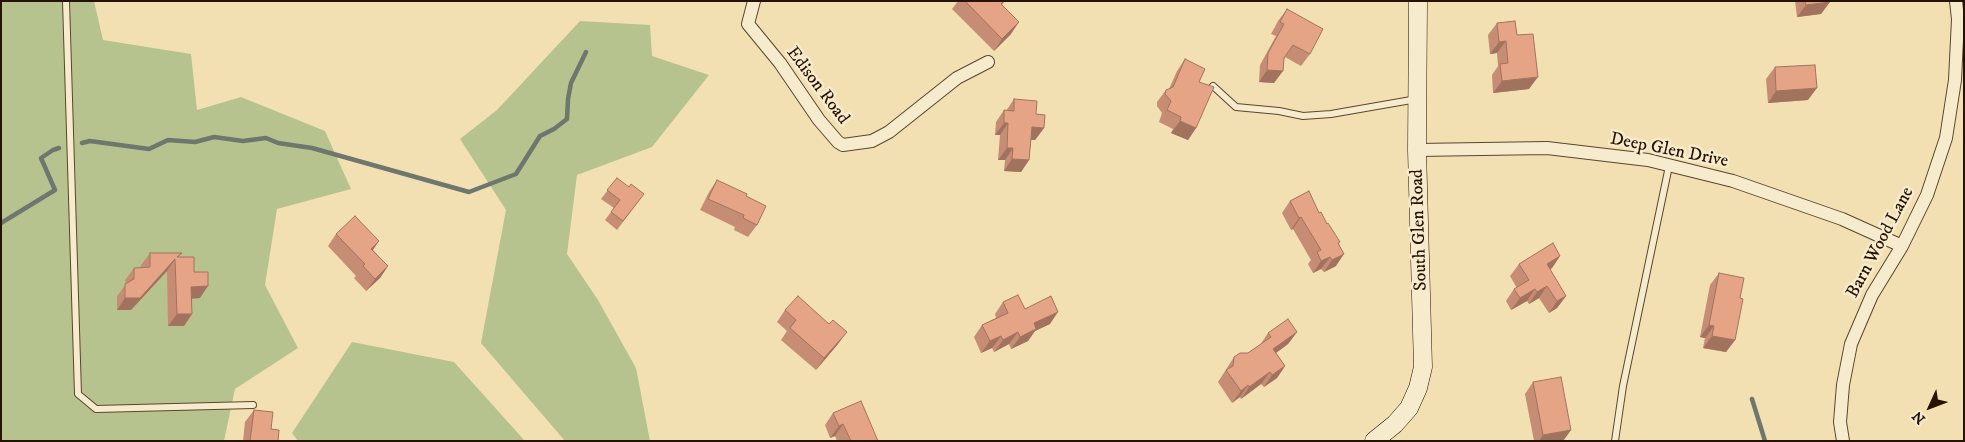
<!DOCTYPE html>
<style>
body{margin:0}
#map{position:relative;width:1965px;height:442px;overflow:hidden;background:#f2e0b3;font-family:"IM FELL DW Pica",serif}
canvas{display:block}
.frame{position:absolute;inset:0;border:2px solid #261200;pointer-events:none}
.north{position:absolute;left:1905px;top:382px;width:50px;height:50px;-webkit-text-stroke:4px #f7ebce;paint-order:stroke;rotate:227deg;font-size:14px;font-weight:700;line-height:20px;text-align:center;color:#261200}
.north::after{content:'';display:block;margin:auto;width:18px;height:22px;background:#261200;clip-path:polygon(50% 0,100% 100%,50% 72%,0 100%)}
</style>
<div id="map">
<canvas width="1965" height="442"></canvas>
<div class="frame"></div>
<div class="north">N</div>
</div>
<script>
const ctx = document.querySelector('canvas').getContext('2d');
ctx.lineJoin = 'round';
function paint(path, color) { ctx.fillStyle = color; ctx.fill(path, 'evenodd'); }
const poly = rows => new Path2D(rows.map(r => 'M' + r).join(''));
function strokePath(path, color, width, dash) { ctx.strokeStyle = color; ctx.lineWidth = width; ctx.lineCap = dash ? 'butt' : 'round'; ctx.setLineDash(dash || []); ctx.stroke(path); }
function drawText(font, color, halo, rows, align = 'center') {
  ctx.font = font + ' "IM FELL DW Pica",serif'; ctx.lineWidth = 5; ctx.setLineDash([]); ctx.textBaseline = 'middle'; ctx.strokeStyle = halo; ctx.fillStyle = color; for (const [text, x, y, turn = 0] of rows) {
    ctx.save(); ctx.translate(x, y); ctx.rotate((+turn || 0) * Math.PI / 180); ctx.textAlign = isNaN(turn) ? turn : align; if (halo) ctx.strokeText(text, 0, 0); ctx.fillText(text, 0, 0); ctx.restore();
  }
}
paint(poly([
 [1,1,94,1,103,40,191,54,197,110,241,97,325,131,351,189,277,209,265,285,298,348,235,389,224,441,1,441],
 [580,21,650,25,652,56,709,75,652,147,577,175,567,254,598,300,636,368,650,441,565,441,481,343,506,210,460,139,497,110],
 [352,342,454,362,525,441,298,441,292,433]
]), '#b7c38f');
strokePath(poly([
 [82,143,90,141,149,149,168,140,195,142,214,137,243,141,266,138,278,143,312,148,469,192,516,174,540,136,554,129,567,119,568,99,571,83,586,52],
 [1,223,55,190,41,158,53,150,59,148],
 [1752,399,1765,441]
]), '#6e776d', 4.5);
const lane = poly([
 [66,1,78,394,96,409,253,405],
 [1213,86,1236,107,1279,111,1303,116,1331,114,1417,99],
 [1615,441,1623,386,1669,166]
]);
const street = poly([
 [754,1,748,24,780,63,819,120,838,142,843,145,872,141,889,132,957,78,988,62],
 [1417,150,1547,148,1648,160,1733,181,1842,219,1902,246],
 [1843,441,1840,422,1843,385,1851,344,1872,295,1902,246,1927,195,1946,138,1955,80,1958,19,1956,1]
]);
const secondary = poly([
 [1374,441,1395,424,1409,408,1418,388,1423,367,1417,150,1418,1]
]);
strokePath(lane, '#59462d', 8);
strokePath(street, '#59462d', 14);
strokePath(secondary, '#261200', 19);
strokePath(lane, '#f7ebce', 6);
strokePath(street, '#f7ebce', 12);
strokePath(secondary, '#f7ebce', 18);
paint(poly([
 [958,1,1005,1,1002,5,1011,34,994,51,952,9],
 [1795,1,1830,1,1821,14,1797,17],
 [1287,9,1310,54,1301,66,1285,57,1274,83,1259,82,1260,65,1276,36,1271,34,1278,21],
 [1497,23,1517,35,1529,89,1493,93,1492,75,1498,66,1497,53,1490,54,1488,35],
 [1185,59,1199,82,1196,128,1188,140,1171,133,1173,129,1159,122,1162,113,1157,106,1157,102,1166,90,1169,89,1177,71],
 [1775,67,1808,100,1768,103,1766,79],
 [1014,99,1036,114,1044,128,1035,140,1031,140,1029,160,1021,172,1004,171,1005,160,998,160,1000,135,995,135,996,122,1004,110,1006,111],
 [617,178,638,202,617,230,605,220,614,208,601,199],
 [717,180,746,196,757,225,748,237,734,230,735,227,700,210,709,192],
 [1290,201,1319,213,1339,243,1336,266,1324,272,1321,269,1313,273,1308,264,1311,260,1293,229,1291,230,1282,213],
 [336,234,373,250,388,266,380,278,366,291,354,278,356,276,328,246],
 [150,253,182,253,178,257,194,272,200,298,192,299,192,314,184,326,168,326,167,271,131,310,117,310,117,296,126,284,125,280,134,268,141,268,141,265],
 [1560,256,1552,268,1550,269,1566,296,1557,308,1549,313,1539,298,1529,304,1527,301,1511,310,1506,301,1514,289,1517,288,1510,276,1519,264],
 [1719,273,1740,298,1735,340,1726,352,1703,348,1705,338,1700,337,1710,285],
 [1003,302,1025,309,1050,324,1035,331,1028,341,1011,349,1009,344,994,352,992,348,981,353,974,337,982,325,996,318,995,314],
 [785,310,829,324,838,344,816,370,781,340,787,331,777,322],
 [1297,332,1288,344,1276,353,1285,366,1277,378,1264,387,1261,384,1241,399,1240,397,1232,403,1218,382,1234,357,1248,353,1260,345,1268,333],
 [1533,382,1571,430,1563,441,1534,441,1525,394],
 [254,410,271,429,278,441,243,441,245,422],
 [833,413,878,441,837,441,835,436,830,438,825,425]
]), '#c68d74');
paint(poly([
 [1830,2,1821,14,1797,17,1806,5],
 [1019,22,1011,34,994,51,1002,39],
 [1506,41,1497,53,1490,54,1499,42],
 [1267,70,1283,71,1274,83,1259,82],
 [1538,77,1529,89,1493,93,1502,81],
 [1817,88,1808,100,1768,103,1776,91],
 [1180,121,1196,128,1188,140,1171,133],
 [1004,123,1008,123,1000,135,995,135],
 [1032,127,1044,128,1035,140,1023,139],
 [1007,148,1013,148,1005,160,998,160],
 [1012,159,1029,160,1021,172,1004,171],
 [1301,217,1293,229,1291,230,1299,218],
 [379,241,371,253,371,249],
 [1344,254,1336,266,1324,272,1332,260],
 [1560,256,1552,268,1538,276,1547,264],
 [1330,257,1321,269,1313,273,1321,261],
 [175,259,167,271,131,310,117,310,125,298],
 [388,266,380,278,366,291,375,279],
 [208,286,200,298,183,299,191,287],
 [1547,286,1539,298,1529,304,1537,292],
 [1535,289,1527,301,1511,310,1520,298],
 [1566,296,1557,308,1549,313,1557,301],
 [1058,312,1050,324,1035,331,1028,341,1011,349,1020,337,1034,323],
 [177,314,192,314,184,326,168,326],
 [1709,325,1714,326,1705,338,1700,337],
 [847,332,838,344,816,370,824,358],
 [1018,332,1009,344,994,352,1003,340],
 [1297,332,1288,344,1265,361,1273,349],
 [1001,336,992,348,981,353,990,341],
 [1712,336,1735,340,1726,352,1703,348],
 [1285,366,1277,378,1264,387,1272,375],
 [1270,372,1261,384,1241,399,1249,387],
 [1248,385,1240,397,1232,403,1241,391],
 [843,424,835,436,830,438,839,426],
 [1571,430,1563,441,1539,441,1543,435]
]), '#a1735e');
const building = poly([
 [965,1,1004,1,1001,4,1019,22,1002,39,965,1],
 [1805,1,1830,1,1830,2,1806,5,1805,1],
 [1287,9,1323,29,1310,54,1293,45,1284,58,1283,71,1267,70,1268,53,1284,24,1280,22,1287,9],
 [1515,21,1517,35,1533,34,1538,77,1502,81,1500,64,1508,63,1506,41,1499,42,1497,23,1515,21],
 [1185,59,1205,69,1199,82,1214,87,1196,128,1180,121,1181,117,1167,110,1171,101,1165,94,1166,90,1173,87,1185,59],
 [1815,65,1817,88,1776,91,1775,67,1815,65],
 [1014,99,1037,101,1036,114,1045,115,1044,128,1032,127,1029,160,1012,159,1013,148,1007,148,1008,123,1004,123,1004,110,1014,111,1014,99],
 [617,178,629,187,631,184,644,194,623,221,611,212,620,200,607,190,617,178],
 [717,180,747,194,746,196,766,206,757,225,743,218,744,215,708,199,717,180],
 [1309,191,1319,213,1321,212,1327,224,1328,223,1340,242,1338,243,1344,254,1332,260,1330,257,1321,261,1317,252,1321,250,1301,217,1299,218,1290,201,1309,191],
 [355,216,379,241,371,249,388,266,375,279,363,266,365,264,336,234,355,216],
 [1553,243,1560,256,1547,264,1566,296,1557,301,1547,286,1537,292,1535,289,1520,298,1514,289,1529,280,1519,264,1553,243],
 [150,253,182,253,177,257,194,257,194,272,208,272,208,286,191,287,192,314,177,314,175,259,140,298,125,298,125,284,134,279,134,268,150,267,150,253],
 [1719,273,1744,278,1740,298,1743,299,1735,340,1712,336,1714,326,1709,325,1719,273],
 [1018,295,1025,309,1051,296,1058,312,1034,323,1036,329,1020,337,1018,332,1003,340,1001,336,990,341,982,325,1008,313,1003,302,1018,295],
 [798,296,829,324,833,320,847,332,824,358,790,328,796,320,785,310,798,296],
 [1288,319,1297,332,1273,349,1285,366,1272,375,1270,372,1249,387,1248,385,1241,391,1226,370,1233,366,1234,357,1240,353,1248,353,1271,337,1268,333,1288,319],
 [1561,377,1571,430,1543,435,1533,382,1561,377],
 [861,401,878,441,851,441,843,424,839,426,833,413,861,401],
 [254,410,273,412,271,429,279,430,278,441,250,441,254,410]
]);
paint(building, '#e6a487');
strokePath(building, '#a1735e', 1);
drawText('18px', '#261200', '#f7ebce', [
 ["Edison Road",817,86,53],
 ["Deep Glen Drive",1669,151,11],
 ["South Glen Road",1420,230,-92],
 ["Barn Wood Lane",1881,243,-62]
]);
</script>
